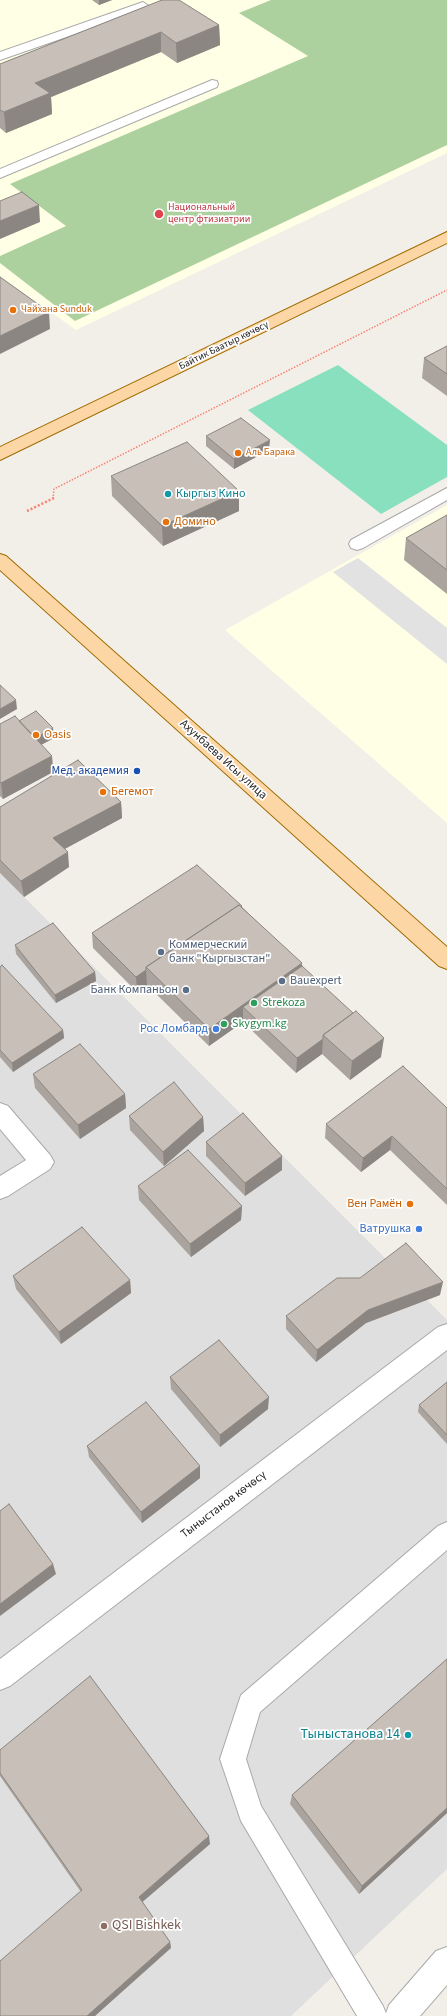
<!DOCTYPE html>
<meta charset="utf-8">
<style>
body{margin:0}
canvas{display:block;background:#f2efe9}
</style>
<canvas width="447" height="2016"></canvas>
<script>
const ctx = document.querySelector('canvas').getContext('2d');
ctx.lineJoin = 'round';
function paint(path, color) { ctx.fillStyle = color; ctx.fill(path, 'evenodd'); }
const poly = rows => new Path2D(rows.map(r => 'M' + r).join(''));
function strokePath(path, color, width, dash) { ctx.strokeStyle = color; ctx.lineWidth = width; ctx.lineCap = dash ? 'butt' : 'round'; ctx.setLineDash(dash || []); ctx.stroke(path); }
function drawText(font, color, halo, rows, align = 'center') {
  ctx.font = font + ' "Source Sans 3",sans-serif'; ctx.lineWidth = 3.5; ctx.setLineDash([]); ctx.textBaseline = 'middle'; ctx.strokeStyle = halo; ctx.fillStyle = color; for (const [text, x, y, turn = 0] of rows) {
    ctx.save(); ctx.translate(x, y); ctx.rotate((+turn || 0) * Math.PI / 180); ctx.textAlign = isNaN(turn) ? turn : align; if (halo) ctx.strokeText(text, 0, 0); ctx.fillText(text, 0, 0); ctx.restore();
  }
}
paint(poly([
 [0,873,447,1320,447,1869,291,2016,0,2016]
]), '#e0dfdf');
paint(poly([
 [0,0,447,0,447,153,76,330,0,276],
 [447,505,447,823,225,630]
]), '#ffffe5');
paint(poly([
 [271,0,447,0,447,145,75,321,0,263,0,256,66,226,10,184,308,56,239,13]
]), '#add19e');
paint(poly([
 [338,365,447,445,447,477,381,514,248,410]
]), '#88e0be');
paint(poly([
 [358,558,447,628,447,664,333,572]
]), '#e2e2e2');
const lane = poly([
 [143,2,149,6,147,9,0,60,0,52,143,2],
 [212,80,217,81,218,84,217,87,0,178,0,169,212,80],
 [447,488,447,500,363,548,357,550,351,548,349,544,351,540,447,488],
 [447,1522,447,1550,260,1712,246,1759,261,1806,383,2006,387,2016,357,2016,241,1821,220,1759,241,1695,438,1526,447,1522]
]);
const street = poly([
 [0,1103,8,1106,50,1155,54,1162,50,1169,8,1196,0,1199,0,1176,26,1160,0,1129,0,1103],
 [447,1324,447,1350,10,1686,0,1690,0,1659,438,1327,447,1324],
 [447,1947,447,1985,420,2016,385,2016,389,2005,436,1951,447,1947]
]);
const primary = poly([
 [447,232,447,243,0,460,0,447,447,232],
 [0,554,6,556,447,947,447,969,439,966,0,570,0,554]
]);
strokePath(lane, '#a9a9a9', 2);
strokePath(street, '#a9a9a9', 2);
strokePath(primary, '#a06b00', 2);
strokePath(poly([
 [53,499,54,489,447,290]
]), '#fa8072', 1.5, [1.5, 1.5]);
strokePath(poly([
 [27,511,54,498]
]), '#fa8072', 2.5, [2, 2]);
paint(lane, '#fff');
paint(street, '#fff');
paint(primary, '#fcd6a4');
paint(poly([
 [92,0,112,0,99,5],
 [162,0,219,25,220,45,177,63,161,52,51,97,52,114,6,133,0,128,0,64],
 [447,346,447,396,422,378,424,358],
 [206,436,269,450,234,469,206,446],
 [111,476,239,491,239,511,163,546,112,496],
 [447,515,447,594,404,560,406,538],
 [19,721,53,728,54,738,41,745,52,756,53,772,3,799,0,796,0,724],
 [121,802,122,818,65,849,69,867,24,897,0,873,0,807],
 [242,907,302,966,381,1057,350,1080,322,1054,296,1073,243,1022,209,1046,147,985,137,992,93,948,92,933],
 [15,945,95,972,96,981,56,1003,16,954],
 [0,967,63,1030,64,1038,13,1072,0,1057],
 [33,1074,125,1094,126,1108,80,1139,35,1088],
 [447,1108,447,1205,390,1150,361,1172,325,1138,326,1124],
 [129,1116,203,1117,204,1131,164,1166,130,1130],
 [206,1142,282,1156,282,1170,245,1196,206,1156],
 [138,1186,242,1206,241,1220,191,1257,139,1200],
 [13,1276,130,1280,131,1293,61,1344,16,1289],
 [440,1295,366,1323,316,1362,286,1329,286,1316],
 [170,1377,268,1409,220,1447,171,1389],
 [447,1382,447,1444,418,1412,419,1405],
 [87,1446,200,1478,142,1523,89,1457],
 [447,1659,447,1813,359,1894,290,1804,292,1795],
 [0,1750,210,1844,142,1902,170,1942,171,1948,81,1892,0,1776]
]), '#aba49e');
paint(poly([
 [99,0,112,0,99,5],
 [219,25,220,45,177,63,176,43],
 [161,32,161,52,51,97,52,114,6,133,4,112,35,83],
 [39,205,40,222,0,239,0,221],
 [49,312,50,329,0,354,0,336],
 [270,440,269,450,234,469,234,459],
 [239,491,239,511,163,546,162,526],
 [16,700,17,709,0,719,0,709],
 [53,728,54,738,33,749,32,740],
 [52,756,53,772,3,799,1,783],
 [121,802,122,818,55,854,53,838],
 [68,852,69,867,24,897,21,881],
 [302,963,301,982,243,1007,243,1022,209,1046,209,1029],
 [146,970,147,985,137,992,136,977],
 [95,972,96,981,56,1003,55,995],
 [63,1030,64,1038,13,1072,12,1063],
 [384,1038,381,1057,350,1080,352,1061],
 [323,1039,322,1054,296,1073,297,1058],
 [125,1094,126,1108,80,1139,78,1125],
 [203,1117,204,1131,164,1166,163,1152],
 [392,1136,390,1150,361,1172,363,1158],
 [282,1156,282,1170,245,1196,245,1183],
 [242,1206,241,1220,191,1257,190,1244],
 [130,1280,131,1293,61,1344,59,1332],
 [443,1282,440,1295,366,1323,316,1362,317,1350,368,1310],
 [269,1397,268,1409,220,1447,220,1435],
 [200,1466,200,1478,142,1523,141,1512],
 [53,1564,56,1574,0,1616,0,1604],
 [447,1808,447,1813,359,1894,362,1886],
 [209,1836,210,1844,140,1904,139,1897],
 [170,1942,171,1948,95,2016,87,2016]
]), '#8b8681');
const building = poly([
 [162,0,179,0,219,25,176,43,161,32,35,83,50,93,4,112,0,110,0,64,162,0],
 [22,192,39,205,0,221,0,201,22,192],
 [0,277,49,312,0,336,0,277],
 [447,346,447,374,424,358,447,346],
 [241,418,270,440,234,459,206,436,241,418],
 [187,442,239,491,162,526,111,476,187,442],
 [447,515,447,570,406,538,447,515],
 [0,685,16,700,0,709,0,685],
 [36,711,53,728,35,738,19,721,36,711],
 [15,716,52,756,1,783,0,782,0,724,15,716],
 [78,760,121,802,53,838,68,852,21,881,0,860,0,807,78,760],
 [197,865,242,906,241,907,239,905,146,967,146,970,136,977,92,933,197,865],
 [239,905,302,963,209,1029,146,967,239,905],
 [53,923,95,972,55,995,15,945,53,923],
 [2,965,63,1030,12,1063,0,1050,0,967,2,965],
 [302,966,353,1013,323,1035,323,1039,297,1058,243,1007,302,966],
 [356,1011,384,1038,352,1061,323,1035,356,1011],
 [80,1044,125,1094,78,1125,33,1074,80,1044],
 [403,1066,447,1108,447,1189,392,1136,363,1158,326,1124,403,1066],
 [174,1082,203,1117,163,1152,129,1116,174,1082],
 [243,1113,282,1156,245,1183,206,1142,243,1113],
 [188,1150,242,1206,190,1244,138,1186,188,1150],
 [82,1227,130,1280,59,1332,13,1276,82,1227],
 [406,1243,443,1282,368,1310,317,1350,286,1316,337,1278,360,1278,406,1243],
 [219,1340,269,1397,220,1435,170,1377,219,1340],
 [447,1382,447,1435,419,1405,447,1382],
 [146,1402,200,1466,141,1512,87,1446,146,1402],
 [9,1504,53,1564,0,1604,0,1511,9,1504],
 [447,1659,447,1808,362,1886,292,1795,447,1659],
 [90,1676,209,1836,139,1897,170,1942,87,2016,0,2016,0,1961,82,1890,0,1773,0,1750,90,1676]
]);
paint(building, '#c7bfb8');
strokePath(building, '#8b8681', 1);
for (const [x, y, r, color] of [
 [159,214,5,"#e0444e"],
 [13,310,4,"#e8710a"],
 [238,453,4,"#e8710a"],
 [168,494,4,"#0f9aa8"],
 [166,522,4,"#e8710a"],
 [36,735,4,"#e8710a"],
 [137,771,4,"#1a4fb4"],
 [103,792,4,"#e8710a"],
 [161,952,4,"#5c6f8a"],
 [282,981,4,"#5c6f8a"],
 [186,990,4,"#5c6f8a"],
 [254,1003,4,"#2e9e5b"],
 [224,1024,4,"#2e9e5b"],
 [216,1029,4,"#3f7fe0"],
 [410,1204,4,"#e8710a"],
 [419,1229,4,"#3f7fe0"],
 [408,1735,4,"#0f9aa8"],
 [104,1926,4,"#8d6e63"]
]) { const dot = new Path2D(); dot.arc(x, y, r, 0, 2 * Math.PI); ctx.fillStyle = color; ctx.fill(dot); strokePath(dot, '#fff', 1.5); }
drawText('10px', '#be3a42', '#fff', [
 ["Национальный",168,208],
 ["центр фтизиатрии",168,220]
], 'left');
drawText('10px', '#c56008', '#fff', [
 ["Чайхана Sunduk",21,310],
 ["Аль Барака",246,453]
], 'left');
drawText('10px', '#222', '#fff', [
 ["Байтик Баатыр көчөсү",224,346,-26]
]);
drawText('12px', '#0d838f', '#fff', [
 ["Кыргыз Кино",176,494]
], 'left');
drawText('12px', '#c56008', '#fff', [
 ["Домино",174,522],
 ["Oasis",44,735],
 ["Бегемот",111,792],
 ["Вен Рамён",402,1204,"right"]
], 'left');
drawText('12px', '#222', '#fff', [
 ["Ахунбаева Исы улица",223,760,42],
 ["Тыныстанов көчөсү",224,1505,-37]
]);
drawText('12px', '#164399', '#fff', [
 ["Мед. академия",129,771]
], 'right');
drawText('12px', '#4e5e75', '#fff', [
 ["Коммерческий",169,945],
 ["банк \"Кыргызстан\"",169,959],
 ["Bauexpert",290,981],
 ["Банк Компаньон",178,990,"right"]
], 'left');
drawText('12px', '#27864d', '#fff', [
 ["Strekoza",262,1003],
 ["Skygym.kg",232,1024]
], 'left');
drawText('12px', '#366cbe', '#fff', [
 ["Рос Ломбард",208,1029],
 ["Ватрушка",411,1229]
], 'right');
drawText('14px', '#0d838f', '#fff', [
 ["Тыныстанова 14",400,1735]
], 'right');
drawText('14px', '#785e54', '#fff', [
 ["QSI Bishkek",112,1926]
], 'left');
</script>
